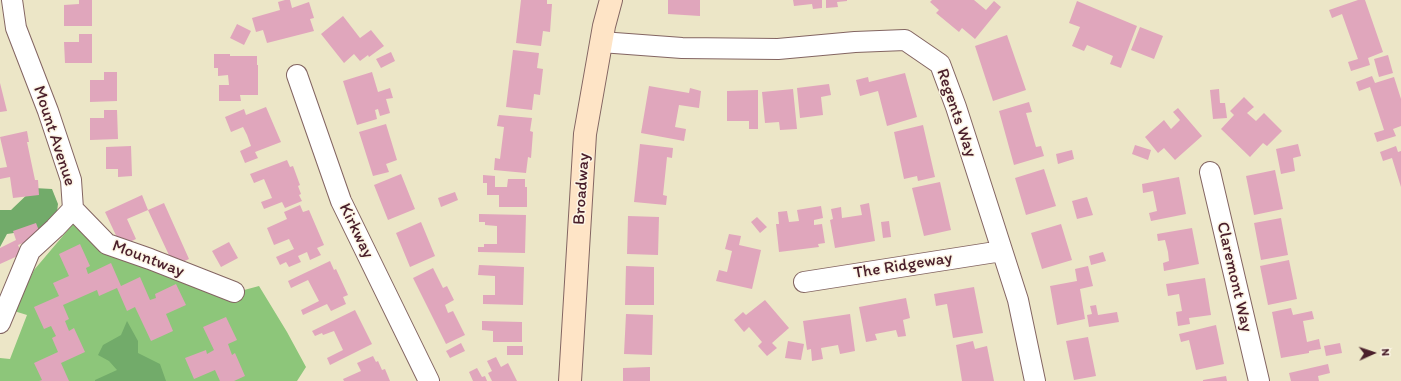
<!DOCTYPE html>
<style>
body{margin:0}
#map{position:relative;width:1401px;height:381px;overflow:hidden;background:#ece6c7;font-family:Itim,sans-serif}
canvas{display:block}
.north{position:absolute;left:1353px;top:333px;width:40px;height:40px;-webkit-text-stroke:3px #fcf5e5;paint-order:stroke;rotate:87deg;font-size:11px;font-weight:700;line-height:16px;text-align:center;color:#4a1f2b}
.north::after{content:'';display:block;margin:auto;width:14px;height:18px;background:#4a1f2b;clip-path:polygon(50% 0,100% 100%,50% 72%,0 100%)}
</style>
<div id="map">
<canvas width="1401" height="381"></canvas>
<div class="north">N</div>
</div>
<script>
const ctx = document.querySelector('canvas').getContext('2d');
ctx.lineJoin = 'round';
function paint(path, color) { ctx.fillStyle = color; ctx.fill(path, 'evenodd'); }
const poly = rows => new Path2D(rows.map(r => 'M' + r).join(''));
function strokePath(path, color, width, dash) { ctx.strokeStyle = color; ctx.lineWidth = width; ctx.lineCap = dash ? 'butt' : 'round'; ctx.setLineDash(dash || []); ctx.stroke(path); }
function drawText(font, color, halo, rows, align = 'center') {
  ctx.font = font + ' Itim,sans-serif'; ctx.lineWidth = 3; ctx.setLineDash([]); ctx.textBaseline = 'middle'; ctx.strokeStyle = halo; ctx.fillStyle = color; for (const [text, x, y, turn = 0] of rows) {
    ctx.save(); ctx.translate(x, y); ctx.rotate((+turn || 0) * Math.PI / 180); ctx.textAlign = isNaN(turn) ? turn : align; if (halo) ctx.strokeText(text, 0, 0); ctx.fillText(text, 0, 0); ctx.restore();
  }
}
paint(poly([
 [73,224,81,225,94,245,204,285,222,296,259,286,287,332,306,367,297,381,0,381,0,358,10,359,27,315,14,311,34,270]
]), '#8dc67a');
paint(poly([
 [34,188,52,189,58,204,56,220,48,228,7,234,0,247,0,210,11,210],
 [127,321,138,341,138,353,160,364,166,381,95,381,95,380,117,370,109,361,98,355,103,345,121,335]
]), '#72ab6a');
paint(poly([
 [79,0,92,0,92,26,64,26,64,5,79,4],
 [285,0,290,0,292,8,309,2,314,18,310,19,314,31,267,43,263,30,256,32,252,18,280,10,278,2],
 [521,0,547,0,547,4,552,4,550,32,543,31,541,46,516,43],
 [668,0,700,0,700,16,668,14],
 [793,0,822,0,822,8,813,9,812,4,794,6],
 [826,0,847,0,847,1,837,2,838,7,826,8],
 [932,0,974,0,986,10,994,1,1001,7,975,39,962,28,959,32,936,13,939,10,930,2],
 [1358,0,1365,0,1383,52,1368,58,1370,65,1351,71,1348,62,1358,59,1342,14,1332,18,1329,10],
 [1077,1,1137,26,1121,68,1110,64,1113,56,1087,45,1084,51,1072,46,1080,27,1069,23],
 [343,16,360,38,371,30,384,46,369,57,368,55,360,61,354,54,344,63,321,34],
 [237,24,251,31,244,45,230,38],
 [1140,27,1163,36,1154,59,1131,50],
 [79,34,92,34,92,63,65,63,64,42,79,42],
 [1007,35,1026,90,993,101,975,46],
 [513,50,539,53,537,68,543,69,540,95,534,94,532,110,506,107],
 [391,52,395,61,381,68,376,59],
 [214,54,230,54,230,56,257,56,257,65,258,65,258,95,240,95,241,101,219,101,219,85,229,85,228,75,218,76,218,68,214,68],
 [1388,55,1393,73,1379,77,1374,59],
 [104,72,117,72,117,101,90,102,90,80,104,80],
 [372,72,378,92,390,88,393,98,386,99,390,113,380,116,378,109,375,110,377,119,357,125,343,81],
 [905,73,917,117,887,126,878,91,860,96,856,80,868,77,869,82],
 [1372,76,1375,83,1394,77,1401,99,1401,126,1393,129,1396,136,1377,142,1374,133,1384,130,1370,87,1359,91,1356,82],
 [0,83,7,111,0,112],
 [829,84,831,95,821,97,823,115,800,118,797,88],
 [649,86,689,93,690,88,701,91,699,108,679,105,675,127,686,129,684,141,641,133],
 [793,89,797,129,780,130,779,122,765,123,762,92],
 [1219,89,1220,103,1225,103,1227,118,1213,119,1210,90],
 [758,90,758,129,749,129,749,121,727,121,727,91],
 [1244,97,1254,107,1247,113,1256,121,1264,113,1282,131,1267,146,1263,143,1250,157,1221,129,1234,115,1230,111],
 [1029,102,1032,112,1026,113,1036,147,1041,146,1044,156,1014,165,999,111],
 [266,107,281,142,255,152,258,158,245,163,240,151,251,146,247,135,243,127,231,132,225,117,244,109,246,115],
 [1178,108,1202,136,1175,160,1164,148,1158,153,1145,137,1164,120,1171,129,1180,120,1173,112],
 [104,110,117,110,118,139,90,140,90,118,104,118],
 [499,115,532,118,530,131,533,132,531,158,528,157,526,173,494,170,495,158,500,159,504,127,497,126],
 [386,124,397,160,386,164,389,172,373,176,359,132],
 [923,125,935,177,918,181,917,176,904,179,894,132],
 [27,131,29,142,27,142,35,180,38,180,39,195,13,198,10,177,0,179,0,168,7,167,0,137],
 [640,144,673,148,672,158,667,157,663,195,667,196,666,205,634,202],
 [1298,144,1301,156,1293,158,1295,171,1281,174,1276,149],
 [1135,145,1151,150,1148,160,1132,154],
 [131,146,132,176,118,177,118,169,106,169,106,147],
 [1396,146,1398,152,1401,151,1401,187,1392,158,1383,161,1380,152],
 [1072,150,1074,159,1058,164,1056,154],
 [287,160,290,167,293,166,300,185,298,186,301,194,299,195,302,201,285,208,282,202,264,209,261,202,272,198,264,179,254,183,250,174],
 [1044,169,1056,206,1026,215,1015,178],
 [1275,170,1283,209,1254,215,1246,176],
 [401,174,415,209,388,220,374,185],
 [483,175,495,176,495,187,507,187,508,179,525,179,525,187,527,187,527,207,499,207,499,195,487,195,487,183,483,183],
 [1179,177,1186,214,1151,221,1149,213,1157,211,1153,191,1143,193,1142,184],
 [940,182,951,230,924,236,912,188],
 [455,192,458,200,441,207,438,198],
 [142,195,148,210,127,219,136,239,121,246,105,212],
 [1087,197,1093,215,1077,219,1072,201],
 [164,203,189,259,174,266,148,210],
 [869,203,875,241,835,248,830,220,833,219,831,209,841,207,842,218,862,215,860,205],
 [300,205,303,212,309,210,324,245,317,248,321,255,310,260,307,252,298,256,301,262,289,267,286,262,280,265,276,257,294,249,289,239,274,245,267,228,287,219,284,212],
 [821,206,823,218,814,220,814,225,822,224,825,243,818,244,819,247,779,252,776,224,779,224,778,212,787,211,789,222,799,221,797,210],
 [479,214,526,215,525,253,478,252,478,247,484,247,484,244,497,244,497,226,485,225,485,222,479,222],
 [628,216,659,217,658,255,627,254],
 [757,217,767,227,760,233,751,222],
 [1281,218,1288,255,1261,260,1254,223],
 [889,221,891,237,883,238,881,222],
 [421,222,435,256,410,267,396,233],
 [36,223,41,236,18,245,22,254,0,264,0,248,16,240,13,231],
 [1061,224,1072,260,1042,269,1031,233],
 [1192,228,1199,264,1164,271,1163,263,1169,261,1168,252,1165,240,1158,241,1157,234],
 [729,234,741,236,739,245,761,250,752,289,716,281,719,270,727,272,732,251,725,249],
 [229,242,238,258,221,267,212,251],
 [80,244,90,266,86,268,88,274,111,263,121,286,140,277,150,300,156,298,155,294,176,284,186,305,166,314,173,331,151,341,135,307,127,311,117,288,99,296,97,290,63,305,69,319,65,321,69,331,74,328,85,352,61,363,69,381,39,381,42,380,34,363,58,352,52,338,56,336,51,326,44,329,34,307,59,296,53,283,69,276,59,254],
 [1103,252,1106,261,1091,265,1089,256],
 [1289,260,1297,299,1268,305,1260,266],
 [330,261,334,270,336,269,348,295,343,297,346,304,331,311,327,304,303,315,301,310,319,301,308,280,291,288,288,281],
 [479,265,524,267,523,305,483,304,483,295,495,295,495,276,478,275],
 [626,266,654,267,654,305,625,305],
 [1088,266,1093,286,1080,289,1085,319,1057,325,1050,286,1077,281,1075,269],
 [433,268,443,288,447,286,454,300,445,305,448,313,453,311,465,335,446,344,413,278],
 [1205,278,1211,315,1189,318,1190,324,1178,326,1176,312,1182,311,1179,294,1168,296,1166,284],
 [974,287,983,333,953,338,947,304,936,306,934,294],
 [906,298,910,318,903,320,906,336,898,337,896,330,875,334,877,340,866,342,859,307],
 [765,300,789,328,772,343,777,348,767,356,758,346,762,342,749,327,744,332,734,320,743,312,746,315],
 [1096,305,1098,315,1117,312,1119,322,1089,327,1087,315,1092,314,1090,306],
 [1291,308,1293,315,1312,311,1314,319,1303,321,1307,342,1319,339,1321,349,1309,351,1309,353,1281,358,1272,312],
 [355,310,372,344,330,365,327,358,343,350,334,331,323,335,322,333,315,336,312,331],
 [626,314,653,315,652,355,624,354],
 [850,314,855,351,840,354,838,345,821,348,823,359,812,361,811,349,807,350,803,321],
 [226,317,237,340,228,344,232,355,235,353,245,376,234,381,220,381,215,370,194,379,185,358,206,350,207,354,214,350,203,327],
 [482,321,522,322,522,342,493,342,493,331,482,330],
 [1216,325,1224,364,1196,370,1189,340,1181,342,1179,334],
 [1088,337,1096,376,1074,380,1066,341],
 [788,341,804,344,801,360,785,358],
 [973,341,975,349,987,346,994,381,962,381,956,345],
 [461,343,465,351,450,358,446,351],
 [1340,343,1342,353,1326,356,1324,346],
 [507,346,523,346,523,355,507,355],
 [373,356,376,362,378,361,382,370,385,369,390,381,344,381,343,379,361,371,357,363],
 [496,357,501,367,508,363,517,381,492,381,488,373,492,371,487,361],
 [1328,364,1330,373,1318,376,1319,381,1291,381,1289,373],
 [650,367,650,381,623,381,623,368],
 [477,368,482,377,485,376,487,381,473,381,469,372],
 [1226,376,1227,381,1203,381,1203,380]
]), '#e0a6bc');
const street = poly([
 [601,42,682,48,778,49,855,42,905,40,940,64,956,107,1018,300,1035,381],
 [297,75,341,201,429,381],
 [1210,172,1259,381],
 [73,209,107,244,150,259,234,292],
 [804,282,1002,251],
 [0,323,30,251,55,228,73,209,71,180,48,111,16,28,12,0]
]);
const secondary = poly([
 [570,381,585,134,604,26,611,0]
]);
strokePath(street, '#836562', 22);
strokePath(secondary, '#836562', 24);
strokePath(street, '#fff', 20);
strokePath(secondary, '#fee4c6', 22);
drawText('17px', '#4a1f2b', '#fcf5e5', [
 ["Regents Way",956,113,71],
 ["Mount Avenue",54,136,72],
 ["Broadway",582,189,-86],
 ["Kirkway",356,231,64],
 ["Mountway",148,259,21],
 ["The Ridgeway",903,266,-9],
 ["Claremont Way",1234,277,77]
]);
</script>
